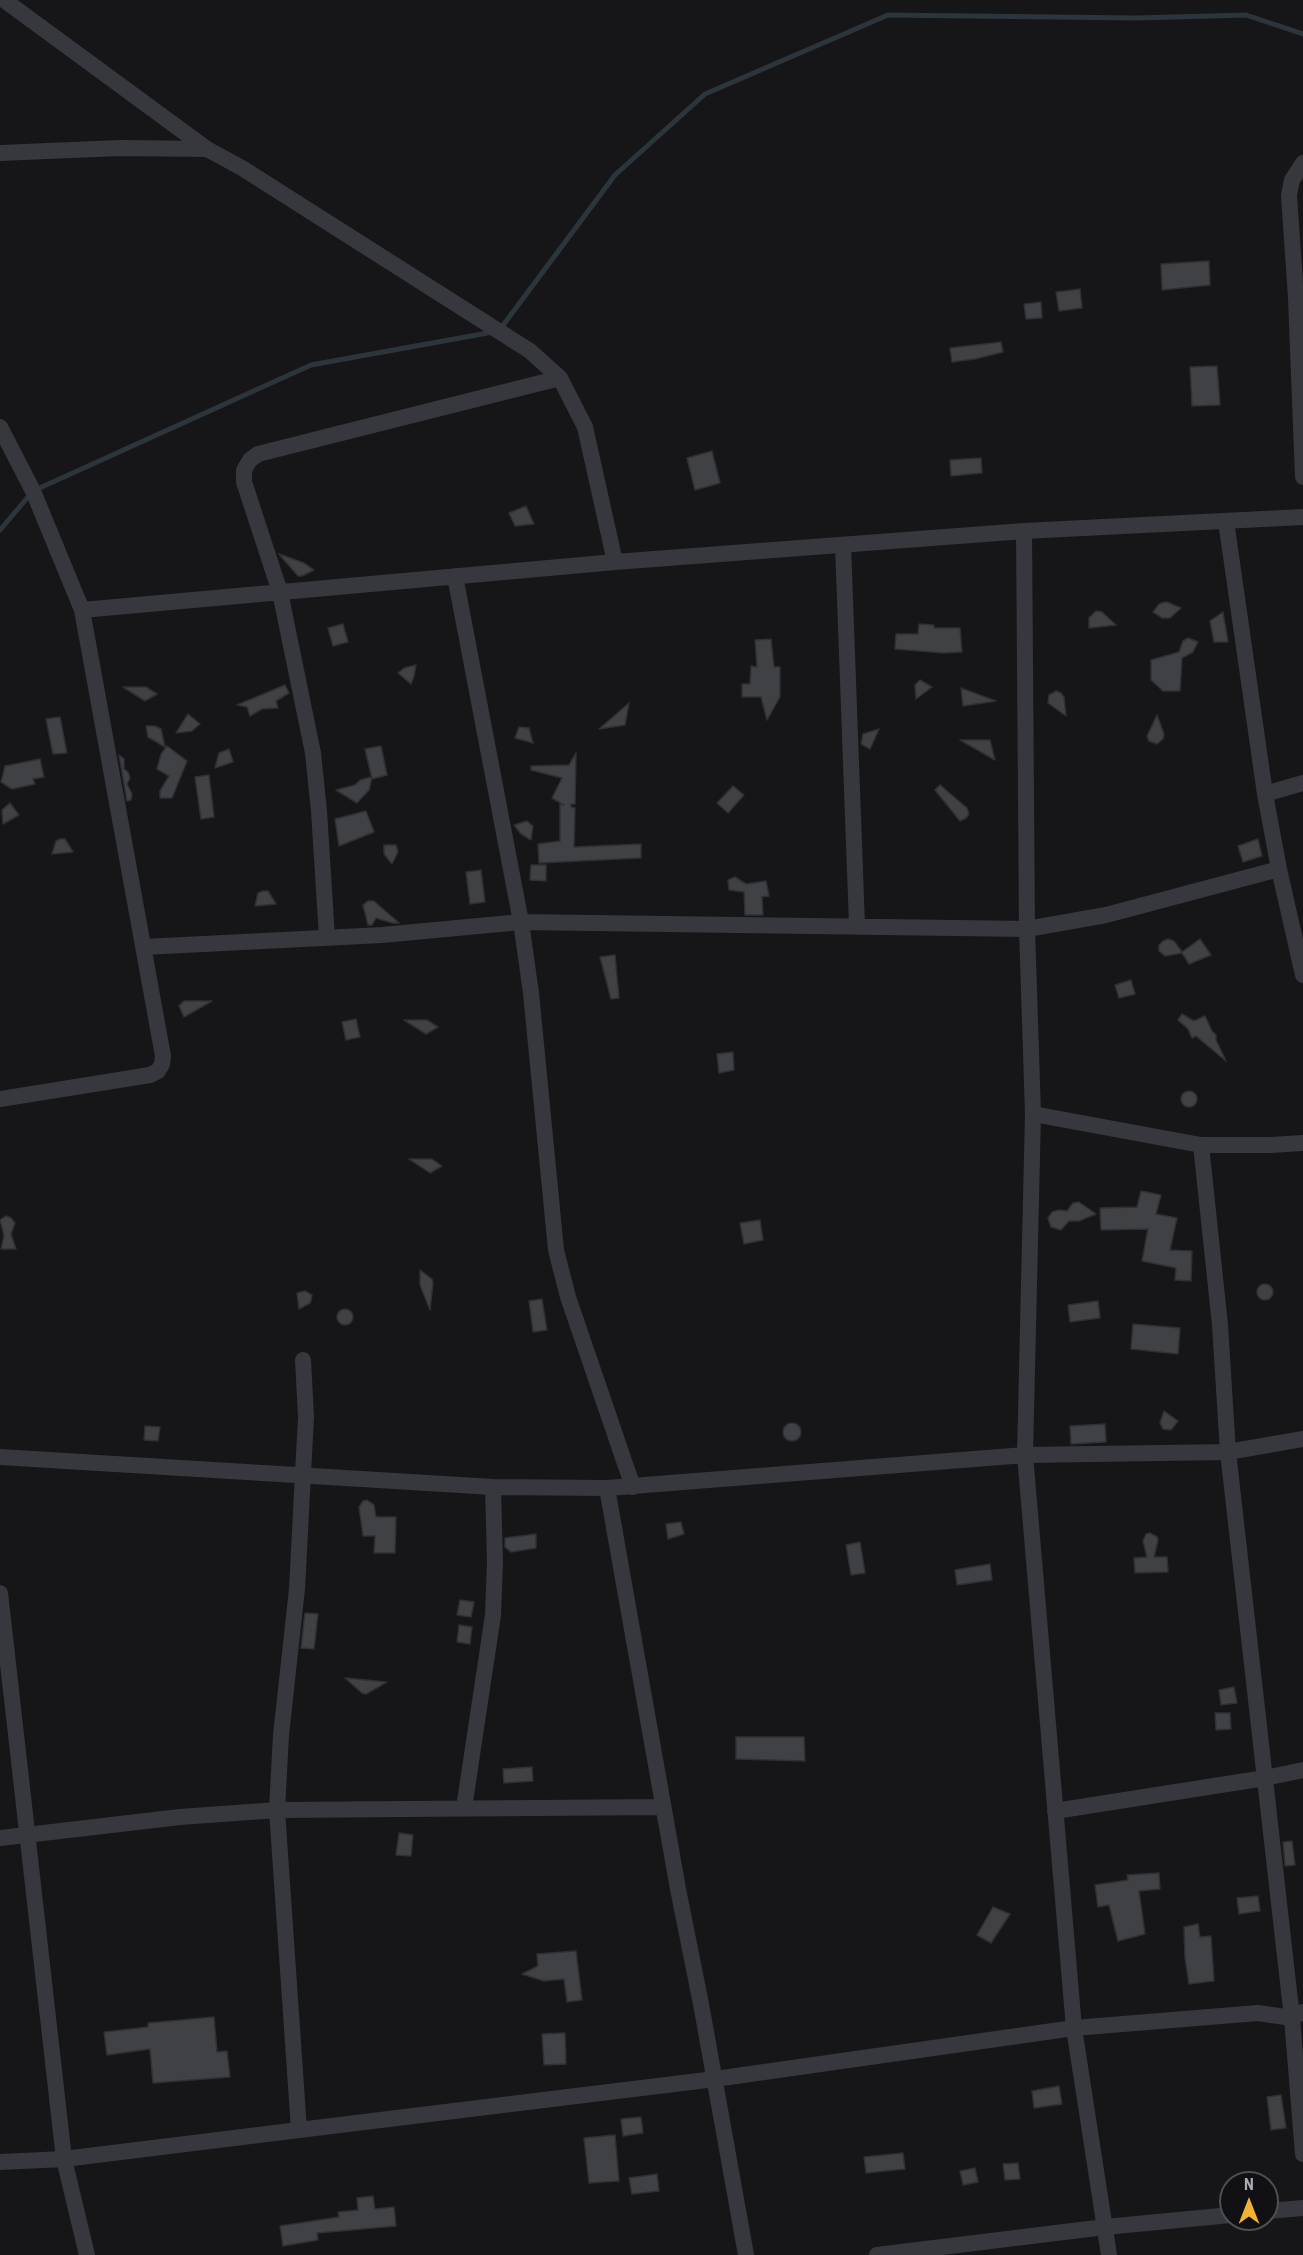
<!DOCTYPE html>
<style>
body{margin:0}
#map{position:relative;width:1303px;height:2255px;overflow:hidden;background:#161618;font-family:"Roboto Condensed",sans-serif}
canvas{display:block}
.north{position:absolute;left:1219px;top:2171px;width:60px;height:60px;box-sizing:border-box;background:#111113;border:2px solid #4d4f55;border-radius:50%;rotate:0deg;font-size:16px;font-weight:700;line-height:24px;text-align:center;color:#a8adb8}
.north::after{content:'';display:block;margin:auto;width:21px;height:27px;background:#f2b134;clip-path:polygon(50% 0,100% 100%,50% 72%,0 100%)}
</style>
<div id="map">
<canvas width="1303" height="2255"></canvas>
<div class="north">N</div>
</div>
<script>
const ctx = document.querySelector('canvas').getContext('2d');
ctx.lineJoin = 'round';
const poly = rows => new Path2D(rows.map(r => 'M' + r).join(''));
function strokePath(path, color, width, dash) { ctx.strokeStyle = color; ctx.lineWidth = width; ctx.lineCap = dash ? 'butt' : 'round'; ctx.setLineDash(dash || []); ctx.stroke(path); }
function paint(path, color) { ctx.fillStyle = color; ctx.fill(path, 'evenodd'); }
strokePath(poly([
 [501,328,615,175,705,94,888,15,1136,18,1246,15,1303,34],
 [0,530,33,491,311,365,493,332]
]), '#2c353c', 5);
const building = poly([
 [1209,261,1210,285,1162,290,1161,264,1209,261],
 [1080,289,1082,308,1059,311,1056,292,1080,289],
 [1041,302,1042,318,1026,319,1024,304,1041,302],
 [1001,342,1003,352,975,359,952,362,950,348,1001,342],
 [1217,366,1220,405,1192,406,1190,367,1217,366],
 [712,451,720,483,695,490,687,458,712,451],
 [981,458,982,473,951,476,950,460,981,458],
 [526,506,534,524,515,526,509,513,526,506],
 [279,554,304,563,314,570,302,576,298,576,279,554],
 [1165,602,1167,602,1181,608,1170,618,1162,618,1153,612,1159,604,1165,602],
 [1096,611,1102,612,1116,625,1089,628,1089,618,1096,611],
 [1223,612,1228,642,1214,642,1210,621,1223,612],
 [343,624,348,642,333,646,328,628,343,624],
 [919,624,934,625,934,628,960,628,962,652,943,653,895,649,896,634,918,634,919,624],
 [1188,638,1198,642,1193,652,1182,658,1180,691,1163,691,1151,680,1151,660,1179,652,1183,641,1188,638],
 [771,639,774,667,780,667,780,697,767,720,761,697,742,697,742,684,750,684,751,666,757,667,755,640,771,639],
 [416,665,414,676,411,684,398,673,404,668,416,665],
 [920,680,932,687,916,699,915,685,920,680],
 [285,685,289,693,276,701,278,708,262,709,250,716,247,707,237,705,285,685],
 [123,687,146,687,157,694,145,701,123,687],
 [961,688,996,701,963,706,961,688],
 [1056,691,1061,693,1064,697,1066,716,1048,703,1049,695,1056,691],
 [629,703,625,725,599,729,629,703],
 [188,714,200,724,192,731,176,733,188,714],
 [1157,715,1164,734,1163,739,1157,744,1149,741,1147,736,1157,715],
 [60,717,67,753,53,754,46,719,60,717],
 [146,726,155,726,161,729,165,747,148,737,146,726],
 [519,727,529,728,533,743,515,738,519,727],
 [879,729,870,749,861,744,863,734,879,729],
 [960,740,990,740,995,760,960,740],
 [167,746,187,761,172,798,160,798,160,791,169,776,157,769,161,754,167,746],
 [381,746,387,775,372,779,365,749,381,746],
 [229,749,233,762,215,768,219,753,229,749],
 [576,753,575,804,571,804,571,807,575,808,574,847,641,844,641,858,539,863,538,844,560,841,560,804,564,805,552,798,562,778,531,770,531,766,569,765,576,753],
 [119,755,124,759,124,769,128,772,130,778,127,784,132,794,131,800,127,801,119,755],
 [40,759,44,777,33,779,35,784,12,789,1,782,5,766,40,759],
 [209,775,214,817,201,819,195,777,209,775],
 [372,777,369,790,357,803,336,790,355,785,360,780,372,777],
 [940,785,967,808,969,814,966,818,960,821,935,790,940,785],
 [733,786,744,795,728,813,717,803,733,786],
 [10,803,19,815,3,824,2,810,10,803],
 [366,811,374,832,339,846,335,819,366,811],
 [527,821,533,826,531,840,521,834,514,825,527,821],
 [60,839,65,839,73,852,52,854,56,841,60,839],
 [1258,839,1262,856,1243,862,1238,846,1258,839],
 [384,845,396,845,398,852,392,864,384,854,384,845],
 [531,865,546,865,546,881,530,880,531,865],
 [481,870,485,902,470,904,466,872,481,870],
 [735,877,746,884,766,881,769,896,762,897,763,915,745,915,744,892,729,890,728,880,735,877],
 [263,891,268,891,276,904,255,906,258,893,263,891],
 [368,901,374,901,399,923,393,923,376,918,372,925,368,925,363,905,368,901],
 [1168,939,1174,941,1182,952,1200,939,1211,955,1189,964,1182,953,1165,956,1159,951,1159,945,1163,941,1168,939],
 [615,955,619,998,611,999,600,957,615,955],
 [1131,980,1135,994,1119,998,1115,985,1131,980],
 [184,1001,212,1001,184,1017,179,1006,184,1001],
 [1182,1014,1194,1021,1205,1016,1212,1031,1216,1035,1216,1040,1226,1061,1196,1036,1192,1038,1188,1029,1178,1020,1182,1014],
 [356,1019,360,1037,346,1040,342,1022,356,1019],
 [404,1020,427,1020,438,1027,426,1034,404,1020],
 [733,1052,734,1070,719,1073,717,1054,733,1052],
 '1181 1099a8 8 0 1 1 16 0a8 8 0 1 1-16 0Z',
 [409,1159,432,1159,442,1166,430,1173,409,1159],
 [1141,1191,1161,1195,1156,1214,1177,1218,1170,1250,1192,1251,1191,1281,1175,1280,1176,1268,1142,1261,1148,1229,1101,1230,1100,1208,1137,1207,1141,1191],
 [1079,1202,1096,1214,1079,1221,1069,1221,1061,1230,1051,1227,1048,1218,1052,1212,1059,1210,1067,1211,1073,1203,1079,1202],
 [6,1216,11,1218,15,1223,11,1234,16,1249,1,1249,4,1236,0,1220,6,1216],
 [760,1220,763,1240,744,1244,740,1223,760,1220],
 [420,1270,432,1279,433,1283,430,1310,420,1285,420,1270],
 '1257 1292a8 8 0 1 1 16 0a8 8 0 1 1-16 0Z',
 [305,1291,312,1295,311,1300,310,1303,299,1309,297,1293,305,1291],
 [542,1299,547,1330,533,1332,529,1301,542,1299],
 [1098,1301,1100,1318,1070,1322,1068,1305,1098,1301],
 '337 1317a8 8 0 1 1 16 0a8 8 0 1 1-16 0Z',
 [1133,1324,1180,1328,1178,1354,1131,1349,1133,1324],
 [1164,1411,1178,1421,1171,1430,1163,1429,1160,1423,1164,1411],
 '783 1432a9 9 0 1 1 18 0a9 9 0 1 1-18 0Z',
 [1105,1424,1106,1442,1071,1444,1070,1426,1105,1424],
 [145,1426,160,1427,158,1441,144,1440,145,1426],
 [367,1500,374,1505,376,1517,396,1517,395,1553,374,1553,375,1536,363,1536,359,1507,363,1501,367,1500],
 [681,1522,684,1534,668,1539,666,1524,681,1522],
 [1150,1533,1157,1537,1158,1540,1154,1557,1167,1557,1168,1572,1135,1573,1134,1558,1147,1557,1143,1541,1146,1534,1150,1533],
 [536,1534,536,1548,511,1552,505,1547,505,1538,536,1534],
 [860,1542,865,1573,851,1575,846,1545,860,1542],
 [990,1564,992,1580,957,1585,955,1570,990,1564],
 [460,1600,474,1602,471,1617,457,1615,460,1600],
 [305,1613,318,1614,314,1649,301,1648,305,1613],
 [459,1625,472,1627,470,1644,457,1642,459,1625],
 [345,1678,387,1682,366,1694,362,1693,345,1678],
 [1234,1687,1237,1703,1221,1705,1219,1690,1234,1687],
 [1215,1713,1230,1713,1231,1729,1216,1730,1215,1713],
 [736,1737,804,1737,805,1761,736,1759,736,1737],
 [532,1767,533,1781,504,1783,503,1769,532,1767],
 [399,1833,413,1835,411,1856,396,1855,399,1833],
 [1292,1841,1295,1865,1285,1866,1283,1842,1292,1841],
 [1159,1873,1160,1889,1139,1891,1145,1934,1118,1941,1109,1905,1098,1907,1095,1885,1128,1880,1127,1875,1159,1873],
 [1258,1896,1260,1911,1239,1914,1237,1898,1258,1896],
 [993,1907,1010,1914,991,1943,977,1935,993,1907],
 [1198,1924,1200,1937,1211,1936,1214,1981,1189,1984,1185,1958,1184,1927,1198,1924],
 [576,1951,582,2000,567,2002,564,1979,544,1981,522,1974,538,1966,537,1954,576,1951],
 [214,2017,217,2052,227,2051,230,2077,153,2083,150,2049,107,2055,104,2032,148,2027,148,2023,214,2017],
 [565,2033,566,2064,544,2065,542,2034,565,2033],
 [1059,2086,1062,2104,1034,2108,1032,2091,1059,2086],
 [1281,2095,1286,2128,1271,2130,1267,2097,1281,2095],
 [641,2117,643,2133,623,2136,621,2119,641,2117],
 [615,2135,619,2181,589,2183,584,2138,615,2135],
 [903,2153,905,2169,866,2173,864,2157,903,2153],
 [1018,2163,1020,2179,1005,2180,1003,2164,1018,2163],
 [975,2168,978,2182,963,2185,960,2171,975,2168],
 [657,2174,659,2191,632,2194,629,2178,657,2174],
 [373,2196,375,2209,394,2207,396,2226,317,2233,318,2240,283,2246,280,2226,339,2217,338,2212,358,2210,357,2198,373,2196]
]);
paint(building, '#404145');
strokePath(building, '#303034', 1.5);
strokePath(poly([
 [4,0,207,149,242,168,530,351,560,378,585,427,615,562],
 [0,153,120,148,207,149],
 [1303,163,1292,180,1289,195,1296,298,1303,477],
 [0,427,33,491,82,610,163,1056,162,1064,158,1071,150,1075,0,1099],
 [1226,521,1265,794,1279,869,1303,975],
 [1024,531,1027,929,1033,1114,1025,1455,1074,2028,1109,2255],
 [843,545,857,925],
 [455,576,521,922,531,993,556,1250,568,1297,633,1487],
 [82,610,615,562,1024,531,1303,517],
 [1265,794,1303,783],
 [327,937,319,811,313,753,280,592,244,482,244,470,250,460,258,454,560,378],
 [144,947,382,935,521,922,1027,929,1106,915,1279,869],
 [1033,1114,1201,1145,1271,1145,1303,1143],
 [1201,1145,1220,1325,1228,1452,1292,2018,1303,2154],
 [0,1457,493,1487,607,1488,1025,1455,1228,1452,1303,1439],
 [607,1488,678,1889,701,2004,746,2255],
 [0,1593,64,2159,87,2255],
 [464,1808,493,1615,495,1562,493,1487],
 [1055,1811,1265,1778,1303,1770],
 [0,1838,180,1817,277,1810,663,1807],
 [299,2130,277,1810,281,1735,297,1589,306,1417,303,1360],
 [0,2162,64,2159,299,2130,715,2079,1074,2028,1258,2013,1292,2018,1303,2012],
 [1267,2211,1303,2208],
 [877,2255,1105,2227,1231,2215]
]), '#37383d', 16);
</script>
